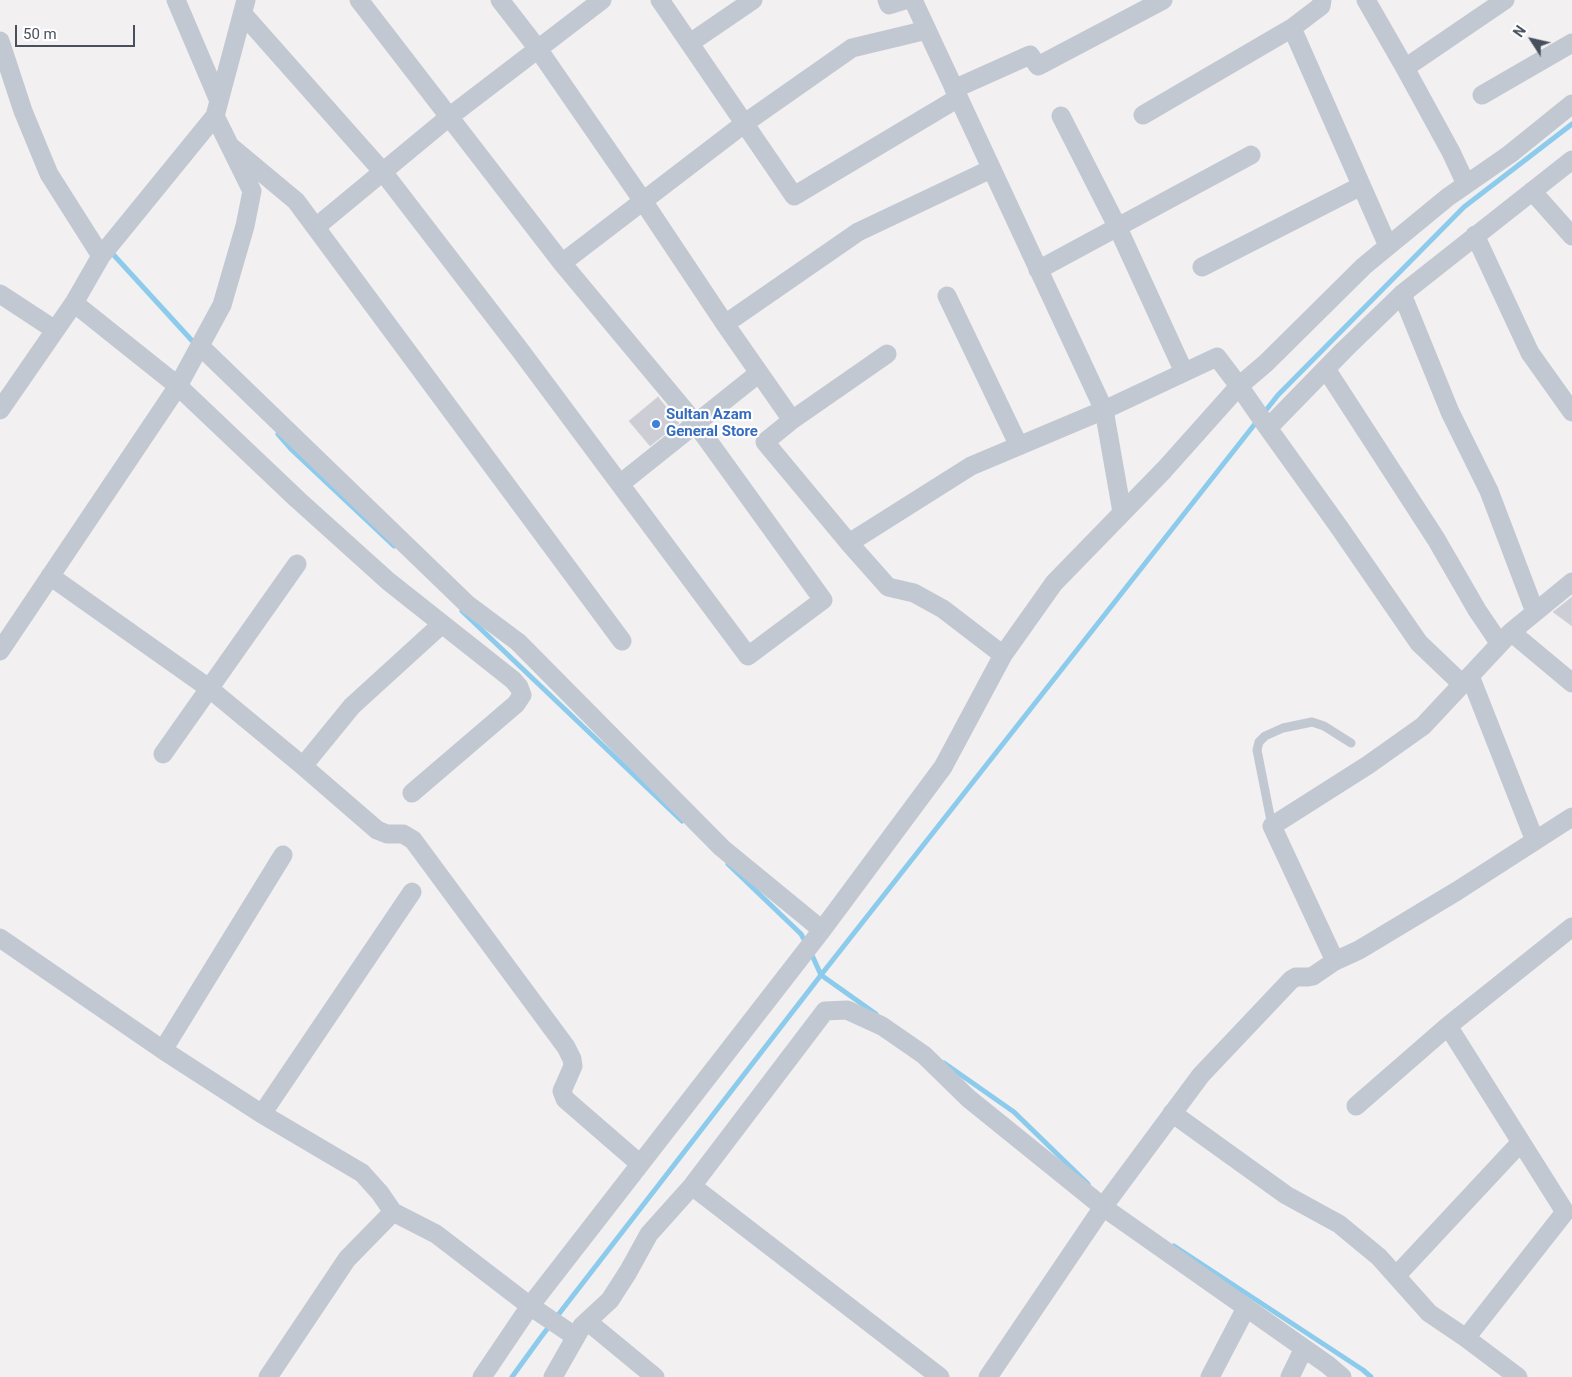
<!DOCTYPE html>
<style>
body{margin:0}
#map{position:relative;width:1572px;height:1377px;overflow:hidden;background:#f2f0f0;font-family:Roboto,sans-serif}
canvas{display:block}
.north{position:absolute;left:1507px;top:15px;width:50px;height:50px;-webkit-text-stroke:4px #fff;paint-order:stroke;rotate:305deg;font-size:14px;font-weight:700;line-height:20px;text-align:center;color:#48505e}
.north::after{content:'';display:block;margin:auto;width:18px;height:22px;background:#48505e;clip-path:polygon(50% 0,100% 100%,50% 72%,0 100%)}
.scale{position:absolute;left:15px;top:25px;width:120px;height:22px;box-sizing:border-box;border:2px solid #48505e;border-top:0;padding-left:6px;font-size:15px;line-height:18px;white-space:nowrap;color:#48505e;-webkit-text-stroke:4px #fff;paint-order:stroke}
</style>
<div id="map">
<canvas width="1572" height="1377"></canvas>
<div class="north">N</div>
<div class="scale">50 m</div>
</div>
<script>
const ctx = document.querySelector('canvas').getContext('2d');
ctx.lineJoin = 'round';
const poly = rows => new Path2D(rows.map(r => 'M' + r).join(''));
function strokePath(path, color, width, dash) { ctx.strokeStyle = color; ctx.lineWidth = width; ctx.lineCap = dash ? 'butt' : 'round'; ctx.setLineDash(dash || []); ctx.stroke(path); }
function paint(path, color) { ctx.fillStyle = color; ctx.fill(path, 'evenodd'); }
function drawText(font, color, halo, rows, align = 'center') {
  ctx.font = font + ' Roboto,sans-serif'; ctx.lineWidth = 4.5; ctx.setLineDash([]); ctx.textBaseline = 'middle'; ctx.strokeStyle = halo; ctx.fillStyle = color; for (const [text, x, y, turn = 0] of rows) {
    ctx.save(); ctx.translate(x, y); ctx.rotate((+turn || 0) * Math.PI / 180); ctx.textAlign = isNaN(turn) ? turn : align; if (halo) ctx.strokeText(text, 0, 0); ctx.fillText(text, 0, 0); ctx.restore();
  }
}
strokePath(poly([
 [111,252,196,345],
 [1263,414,1278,395,1464,207,1572,124],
 [278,434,292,450,394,546],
 [462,611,682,821],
 [728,864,801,934,806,943],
 [811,953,821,975,876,1014],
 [944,1063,1014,1112,1088,1184],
 [1174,1246,1363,1370,1371,1377],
 [512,1377,541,1337,821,975,1258,420]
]), '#8ccbec', 5);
const building = poly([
 [658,397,679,423,650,446,629,421,658,397],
 [1572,597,1572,626,1553,612,1572,597]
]);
paint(building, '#cdced5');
strokePath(building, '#d4d5db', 1);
strokePath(poly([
 [1272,826,1257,750,1259,742,1265,736,1283,728,1312,722,1324,726,1351,743]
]), '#c1c8d2', 9);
strokePath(poly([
 [176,0,219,101],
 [500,0,538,49,643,201,725,324,792,420,765,442,849,543,888,587,914,593,943,609,1003,655],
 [660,0,794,196,958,98],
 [887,0,889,5,905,0],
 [913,0,1104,410,1122,512],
 [1366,0,1405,68,1451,152,1466,184],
 [243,14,383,172,520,350,748,656,823,600,696,424,562,263,359,0],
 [1292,28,1388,246],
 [0,41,23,111,49,174,101,256],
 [690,43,753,0],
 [1405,68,1505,0],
 [954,89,1030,55,1038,66,1163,0],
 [1482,95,1572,43],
 [1572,104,1510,154,1448,197,1364,266,1266,363,1239,386,1268,428,1344,350,1402,294,1572,160],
 [1143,115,1292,28,1321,6,1322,0],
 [1061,116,1118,228,1184,372],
 [230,146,296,201,622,641],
 [1532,191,1572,236],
 [316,227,449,117,602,0],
 [1475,235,1530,353,1572,412],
 [562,263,745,123,852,48,927,30],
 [1202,267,1361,186],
 [1038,270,1251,155],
 [0,294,55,330],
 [1402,294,1450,412,1489,491,1535,612],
 [947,296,1019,446],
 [74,303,178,386,297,499,388,581,513,680,519,687,522,695,516,704,412,793],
 [725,324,858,232,991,169],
 [200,346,467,604,518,642,722,848,822,930],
 [1326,369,1436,539,1477,610,1500,644],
 [0,410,74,303,101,256,215,116,246,0],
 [792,420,887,354],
 [1268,428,1339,527,1419,643,1462,684],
 [620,484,759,373],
 [50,576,210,689,303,766,377,830,387,834,403,834,413,840,566,1047,572,1059,573,1066,562,1091,565,1099,640,1164],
 [1511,632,1572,683],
 [0,651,178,386,222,305,245,226,252,191,215,116],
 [1470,676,1535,841],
 [163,754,297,564],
 [303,766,352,706,442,624],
 [0,938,163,1050,262,1114,362,1173,380,1193,393,1212,436,1234,530,1306,576,1337],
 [1335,961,1359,950,1457,891,1572,817],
 [1448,1026,1565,1212,1466,1338,1518,1377],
 [163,1050,283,855],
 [1356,1106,1448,1026,1572,927],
 [1172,1113,1286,1195,1339,1224,1379,1257,1429,1313,1466,1338],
 [262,1114,412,892],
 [692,1186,940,1377],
 [1396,1276,1521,1142],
 [587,1321,655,1377],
 [268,1377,347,1259,393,1212],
 [482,1377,530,1306,822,930,943,767,1003,655,1054,583,1164,470,1239,386,1217,357,1104,410,971,466,849,543],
 [553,1377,582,1326,610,1300,628,1272,649,1234,692,1186,825,1011,847,1010,882,1026,924,1055,968,1098,1103,1207,1328,1365,1342,1377],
 [988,1377,1103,1207,1201,1075,1291,980,1296,977,1308,977,1313,976,1335,961,1272,826,1368,765,1423,726,1511,632,1572,582],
 [1210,1377,1246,1308],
 [1290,1377,1304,1348]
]), '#c1c8d2', 19);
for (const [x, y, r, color] of [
 [656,424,5,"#3f7fe0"]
]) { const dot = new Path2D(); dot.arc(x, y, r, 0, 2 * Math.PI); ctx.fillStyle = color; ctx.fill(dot); strokePath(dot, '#fff', 2); }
drawText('bold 15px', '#366cbe', '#fff', [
 ["Sultan Azam",666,415],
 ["General Store",666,432]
], 'left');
</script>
